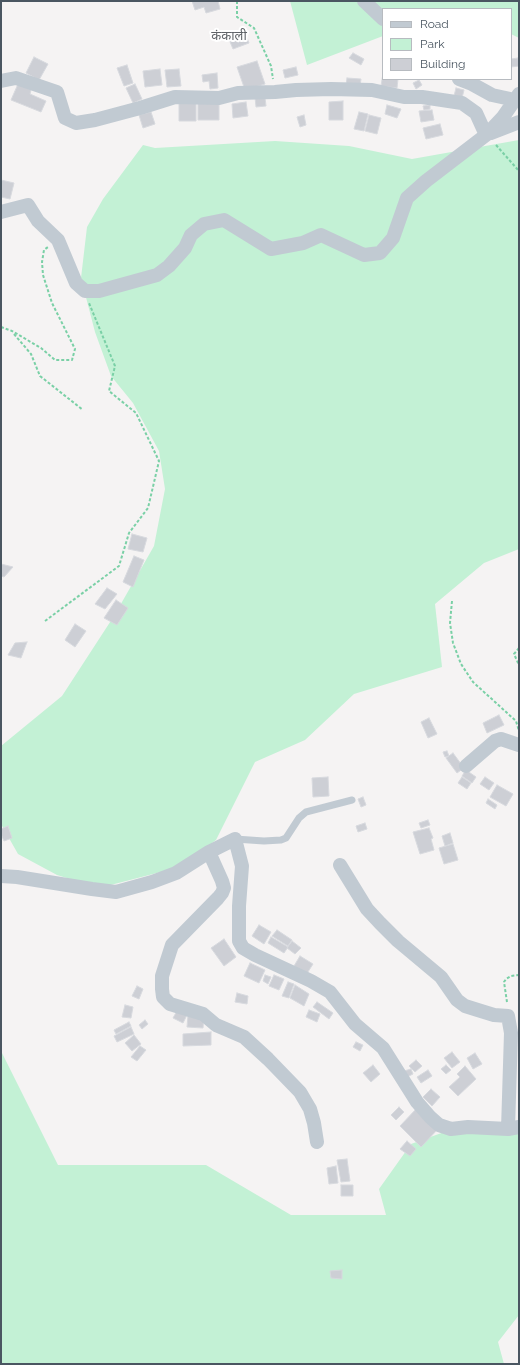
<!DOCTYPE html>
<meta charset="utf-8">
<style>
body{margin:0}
#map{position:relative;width:520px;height:1365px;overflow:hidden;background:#f5f3f3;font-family:Raleway,sans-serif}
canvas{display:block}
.frame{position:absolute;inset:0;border:2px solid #4a5661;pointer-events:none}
.legend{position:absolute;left:382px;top:8px;width:130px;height:72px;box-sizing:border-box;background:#fff;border:1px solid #b7bbc0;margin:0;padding:5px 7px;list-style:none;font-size:12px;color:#4a5661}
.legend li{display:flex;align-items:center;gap:8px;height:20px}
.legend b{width:20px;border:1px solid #b7bbc0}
</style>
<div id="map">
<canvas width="520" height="1365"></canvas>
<div class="frame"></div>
<ul class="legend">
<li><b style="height:5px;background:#c1cad2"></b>Road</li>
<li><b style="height:11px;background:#c3f1d5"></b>Park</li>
<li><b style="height:11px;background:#cdcfd5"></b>Building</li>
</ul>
</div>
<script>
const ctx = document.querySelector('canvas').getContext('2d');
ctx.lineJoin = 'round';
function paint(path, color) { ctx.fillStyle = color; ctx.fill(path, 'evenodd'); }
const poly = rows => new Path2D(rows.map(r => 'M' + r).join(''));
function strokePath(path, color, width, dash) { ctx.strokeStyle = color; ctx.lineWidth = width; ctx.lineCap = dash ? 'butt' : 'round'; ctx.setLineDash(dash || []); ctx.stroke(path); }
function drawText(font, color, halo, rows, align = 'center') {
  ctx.font = font + ' Raleway,"Noto Sans Devanagari",sans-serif'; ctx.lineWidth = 4; ctx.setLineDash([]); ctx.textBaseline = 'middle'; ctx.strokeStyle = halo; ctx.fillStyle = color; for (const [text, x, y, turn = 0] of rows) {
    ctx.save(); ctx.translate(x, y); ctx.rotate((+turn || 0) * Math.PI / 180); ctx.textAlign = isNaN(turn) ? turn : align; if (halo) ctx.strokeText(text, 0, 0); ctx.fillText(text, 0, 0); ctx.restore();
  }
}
paint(poly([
 [290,1,519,1,519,38,511,34,511,9,383,9,383,36,307,65],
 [519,140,519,549,484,563,435,604,442,667,354,694,305,740,255,762,216,840,180,867,99,888,57,875,18,854,1,824,1,746,62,696,114,616,154,546,165,489,159,451,133,403,111,376,95,332,81,278,87,227,103,199,143,145,155,148,275,141,349,146,412,159],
 [1,1051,58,1165,206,1165,291,1215,386,1215,379,1189,411,1144,447,1131,519,1126,519,1315,498,1342,504,1364,1,1364]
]), '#c3f1d5');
const building = poly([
 [192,1,218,1,220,9,206,13,204,7,195,10,192,1],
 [244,30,249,43,233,49,228,37,244,30],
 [353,53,364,59,361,65,349,58,353,53],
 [34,57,48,64,39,80,26,73,34,57],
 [518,58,519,66,511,67,511,59,518,58],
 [257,61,265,84,245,90,237,67,257,61],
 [127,65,133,83,124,86,117,68,127,65],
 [296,67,298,75,285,78,283,70,296,67],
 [160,69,162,85,145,87,143,71,160,69],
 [179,69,181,86,167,87,165,70,179,69],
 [217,73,218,88,210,89,209,81,203,82,202,75,217,73],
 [383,73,383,79,398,79,397,88,381,86,383,73],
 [347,78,361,79,360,86,346,85,347,78],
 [419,80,422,85,416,89,413,83,419,80],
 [18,84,31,90,30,94,46,101,41,112,11,100,18,84],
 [135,84,142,99,133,103,126,88,135,84],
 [456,88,464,90,462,98,454,96,456,88],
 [255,97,265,97,266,106,256,107,255,97],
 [343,101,343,120,329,120,329,102,343,101],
 [198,102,219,102,219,120,198,120,198,102],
 [246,102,248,116,233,118,232,104,246,102],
 [179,103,196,103,196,121,179,121,179,103],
 [387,105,401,109,397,118,385,114,387,105],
 [430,105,430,109,424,110,423,106,430,105],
 [432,110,434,120,421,122,419,111,432,110],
 [151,112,155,124,143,128,139,115,151,112],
 [359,112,368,114,364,131,354,129,359,112],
 [304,115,306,125,300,127,297,117,304,115],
 [369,115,381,118,377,134,365,131,369,115],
 [440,124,443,135,426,139,423,128,440,124],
 [1,180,14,183,10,199,1,197,1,180],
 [132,534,147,538,143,552,128,549,132,534],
 [134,556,144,560,133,587,123,582,134,556],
 [1,564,13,567,4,577,1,576,1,564],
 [107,588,117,594,105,609,95,604,107,588],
 [116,600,128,608,117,625,104,618,116,600],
 [75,624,86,631,75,647,65,640,75,624],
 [27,642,21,658,8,655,15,643,27,642],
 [499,715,504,725,487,733,483,723,499,715],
 [429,718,437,734,428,738,421,722,429,718],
 [447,751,449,756,445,757,443,752,447,751],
 [453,753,464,768,457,773,446,758,453,753],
 [466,770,476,777,472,783,462,776,466,770],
 [328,777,329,796,313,797,312,778,328,777],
 [462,777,471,783,467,789,458,783,462,777],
 [485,777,494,783,489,790,480,784,485,777],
 [497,785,513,794,506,806,490,797,497,785],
 [363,797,366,805,361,807,358,799,363,797],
 [488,799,497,805,495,809,486,803,488,799],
 [428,820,430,825,421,828,419,823,428,820],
 [365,823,367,829,358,832,356,826,365,823],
 [8,826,12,838,4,841,1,834,1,829,8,826],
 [429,828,433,838,431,839,434,850,420,854,413,832,429,828],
 [450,833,453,843,445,846,442,836,450,833],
 [453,844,458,860,444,864,439,848,453,844],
 [259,925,271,932,264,944,252,936,259,925],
 [277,930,292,940,288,946,272,936,277,930],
 [271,937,288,947,284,953,268,943,271,937],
 [224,939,236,957,224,966,211,948,224,939],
 [292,941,301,948,295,954,287,948,292,941],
 [300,956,313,964,306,975,294,966,300,956],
 [250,963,265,970,259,983,244,976,250,963],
 [265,975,271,977,268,984,263,981,265,975],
 [274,975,284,979,279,990,269,986,274,975],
 [288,982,294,984,289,998,282,996,288,982],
 [295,985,309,994,304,1006,290,998,295,985],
 [137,986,143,989,139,999,132,996,137,986],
 [237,993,248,996,247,1004,235,1002,237,993],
 [317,1002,333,1013,329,1019,313,1007,317,1002],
 [125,1005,133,1007,131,1018,122,1017,125,1005],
 [309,1010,320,1014,317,1022,306,1017,309,1010],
 [177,1011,187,1015,183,1023,173,1018,177,1011],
 [188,1015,204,1016,203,1028,187,1027,188,1015],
 [145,1020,148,1024,142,1029,139,1025,145,1020],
 [129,1022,131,1026,116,1034,114,1030,129,1022],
 [131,1027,134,1034,117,1042,114,1036,131,1027],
 [211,1032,211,1045,183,1046,183,1034,211,1032],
 [134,1035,141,1044,132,1051,125,1043,134,1035],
 [356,1042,363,1045,360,1051,353,1047,356,1042],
 [140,1046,146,1050,137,1061,131,1057,140,1046],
 [452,1052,460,1062,452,1068,444,1058,452,1052],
 [475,1053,482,1064,473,1069,467,1058,475,1053],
 [416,1060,422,1066,415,1072,409,1066,416,1060],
 [373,1065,380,1074,371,1082,363,1073,373,1065],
 [446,1065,451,1070,446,1074,441,1069,446,1065],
 [465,1066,476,1079,458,1096,449,1087,460,1077,457,1074,465,1066],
 [411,1069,413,1074,407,1077,404,1071,411,1069],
 [428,1070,432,1076,421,1083,417,1077,428,1070],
 [431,1089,440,1097,432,1106,423,1097,431,1089],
 [399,1107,404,1112,396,1120,391,1115,399,1107],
 [417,1108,438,1129,421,1147,400,1126,417,1108],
 [407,1141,416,1149,410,1156,400,1149,407,1141],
 [347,1159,350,1181,341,1182,337,1160,347,1159],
 [336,1166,338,1183,329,1184,327,1168,336,1166],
 [341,1185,353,1185,353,1196,341,1196,341,1185],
 [342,1270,342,1279,331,1278,330,1271,342,1270]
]);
paint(building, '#cdcfd5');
strokePath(building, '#d7d9de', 1);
strokePath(poly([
 [237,1,237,17,254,28,271,66,273,79],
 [496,145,519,171],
 [1,327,12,331,41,348,55,360,72,360,75,349,52,303,43,275,42,262,44,250,48,247],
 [14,334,31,354,40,376,83,410],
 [452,601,450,623,453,643,461,664,473,682,516,721,519,731],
 [45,621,119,566,129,533,148,508,159,461,136,413,109,391,115,366,89,303],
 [519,648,514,654,519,665],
 [507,1002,504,982,506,979,511,976,519,975]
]), '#7ad0a6', 2, [3, 2]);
strokePath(poly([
 [235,839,264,841,281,840,286,838,299,818,306,812,352,800]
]), '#c1cad2', 7);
strokePath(poly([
 [364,1,383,19],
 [459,79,472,84,492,95,515,100],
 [1,81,16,78,57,92,65,118,76,123,95,120,140,108,175,97,219,98,238,93,275,92,296,90,331,89,372,90,404,97,422,97,462,103,476,113,486,135],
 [491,133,519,122],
 [1,212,28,205,38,221,58,240,76,283,85,291,99,291,157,275,169,266,185,248,191,235,204,224,224,220,271,249,303,243,321,235,364,255,380,253,393,238,407,198,426,181,486,135,503,117,519,94],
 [466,766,495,741,501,739,519,745],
 [209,852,222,881,224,888,222,893,218,898,172,945,162,976,162,989,163,997,170,1004,203,1014,216,1025,244,1037,268,1059,300,1092,310,1109,314,1123,317,1142],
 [340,865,367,909,380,923,398,941,441,977,457,1000,465,1006,481,1011,494,1015,508,1016,511,1033,508,1129],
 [1,876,17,877,92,889,116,892,152,882,176,873,209,852,235,839,242,866,239,906,239,941,243,948,255,955,311,981,330,992,355,1024,383,1048,417,1102,430,1117,439,1125,451,1129,468,1127,508,1129,519,1127]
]), '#c1cad2', 14);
drawText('13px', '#5f6368', '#fff', [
 ["कंकाली",229,36]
]);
</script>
